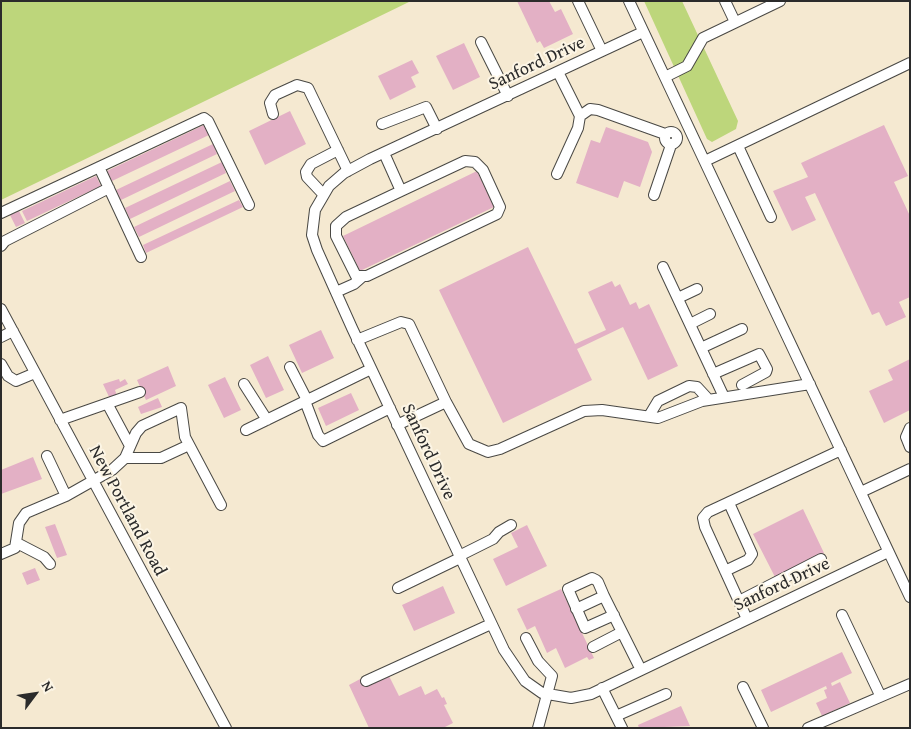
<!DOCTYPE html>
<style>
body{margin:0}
#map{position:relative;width:911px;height:729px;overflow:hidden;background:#f5e9d1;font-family:"Gentium Book Plus",serif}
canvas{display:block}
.frame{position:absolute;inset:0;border:2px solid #2b2b2b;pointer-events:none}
.north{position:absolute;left:10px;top:669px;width:50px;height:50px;-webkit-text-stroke:4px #fcf5e5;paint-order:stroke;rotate:59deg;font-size:14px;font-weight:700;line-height:20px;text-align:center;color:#2b2b2b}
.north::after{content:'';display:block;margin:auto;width:18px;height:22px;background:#2b2b2b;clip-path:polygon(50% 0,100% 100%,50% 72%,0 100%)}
</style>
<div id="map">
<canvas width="911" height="729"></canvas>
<div class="frame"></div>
<div class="north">N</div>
</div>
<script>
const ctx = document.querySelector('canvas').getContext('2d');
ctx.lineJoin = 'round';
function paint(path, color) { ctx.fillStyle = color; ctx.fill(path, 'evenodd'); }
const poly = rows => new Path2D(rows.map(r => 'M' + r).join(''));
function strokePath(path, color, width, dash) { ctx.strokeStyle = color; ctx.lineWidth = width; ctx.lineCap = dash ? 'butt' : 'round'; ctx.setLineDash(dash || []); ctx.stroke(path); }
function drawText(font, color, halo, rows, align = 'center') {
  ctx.font = font + ' "Gentium Book Plus",serif'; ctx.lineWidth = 4; ctx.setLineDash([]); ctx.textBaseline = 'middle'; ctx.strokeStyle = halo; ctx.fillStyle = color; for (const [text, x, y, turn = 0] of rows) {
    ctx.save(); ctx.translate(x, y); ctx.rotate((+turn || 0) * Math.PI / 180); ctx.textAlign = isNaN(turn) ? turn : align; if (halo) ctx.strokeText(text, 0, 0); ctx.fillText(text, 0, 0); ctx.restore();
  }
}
paint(poly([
 [1,1,411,1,1,200],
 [644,1,682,1,738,121,736,129,712,142,707,139]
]), '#bdd67b');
paint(poly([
 [517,1,549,1,555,12,561,9,573,34,544,48,540,41,537,43],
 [464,43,480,77,453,90,436,56],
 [412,60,419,73,411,77,416,87,390,100,378,76],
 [290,111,306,144,265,165,249,131],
 [204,125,209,135,112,181,107,171],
 [884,125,908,176,894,182,910,216,910,297,899,302,906,317,886,326,879,312,872,315,815,193,805,197,816,220,792,231,773,191,808,177,801,163],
 [606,127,648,142,652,152,640,187,624,181,618,198,576,183,591,140,600,143],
 [213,144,217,154,121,200,116,190],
 [222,162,226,173,130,219,125,208],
 [477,171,494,207,360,271,343,236],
 [96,176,101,186,27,221,22,211],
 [230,181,235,191,139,237,134,227],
 [239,200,243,207,146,253,143,245],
 [19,211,25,223,16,227,10,215],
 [528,247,575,344,606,330,588,292,612,281,615,287,620,284,630,305,636,302,639,309,649,304,678,366,648,380,623,327,577,349,592,380,503,423,439,290],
 [321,330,334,358,302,373,289,345],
 [268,356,284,390,266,398,250,365],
 [910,359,910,410,884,423,869,391,893,380,888,370],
 [168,366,176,386,146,400,137,380],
 [225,377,241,410,224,418,208,385],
 [119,379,120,382,125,379,128,384,115,390,117,396,110,399,103,384],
 [351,393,359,410,326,426,318,408],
 [158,398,162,407,141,414,138,407],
 [33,457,42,479,1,494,1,470],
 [803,509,824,553,775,577,753,534],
 [55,524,67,555,57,558,45,527],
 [527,525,547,566,506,586,493,559,518,547,511,533],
 [35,568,40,580,27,585,22,573],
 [443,586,455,613,414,631,402,605],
 [561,589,594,658,589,660,587,657,565,668,556,648,547,653,535,626,527,630,517,609],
 [842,652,852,673,831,683,832,686,840,682,850,703,822,716,816,703,827,698,824,690,827,689,826,686,771,712,761,690],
 [389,676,399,696,421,686,425,695,437,689,442,698,444,697,447,704,444,705,453,723,443,728,369,728,349,685,362,678,366,687],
 [681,706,690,726,639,728,638,725]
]), '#e3b0c5');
const minor = poly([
 [578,1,602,51],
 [629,1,910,597],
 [725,1,735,22],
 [643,32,370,159,344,173,329,186,315,210,312,235,317,250,352,328,504,650,525,681,542,693,571,698,591,694,888,552],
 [481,42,508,96],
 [558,72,580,116,590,109,598,110,665,134],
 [665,77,687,66,703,38,780,1],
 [273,114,270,103,275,95,297,85,308,88,348,171],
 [382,124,426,107,437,129],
 '665 138a6 6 0 1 1 12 0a6 6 0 1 1-12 0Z',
 [738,146,771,217],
 [384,153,401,191,465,161,475,162,483,170,500,207,497,214,367,276,356,276,336,236,336,226,346,217,401,191],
 [705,161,910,63],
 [99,167,141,257],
 [557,174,578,128,580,116],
 [323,194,307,177,306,172,311,164,338,150],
 [654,195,671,145],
 [1,213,204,118,208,121,249,205],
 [1,246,5,241,109,188],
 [663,267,724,397],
 [336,292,354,284,362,277],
 [678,298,697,289],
 [1,309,226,728],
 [690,324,710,314],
 [1,337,13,331],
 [357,340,401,322,409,324,446,402,397,425],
 [701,348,742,329],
 [1,364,8,376,16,381,35,373],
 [290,367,307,400],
 [713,374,759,354,767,369,766,372,742,385],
 [244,384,267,420],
 [305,401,318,435,323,441,390,408],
 [446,402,469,444,488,452,500,449,584,411,602,410,658,418,702,401,810,384],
 [108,405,130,446],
 [649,416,658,401,689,386,697,387,709,400],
 [60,420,140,392],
 [910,428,906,437,910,447],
 [246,430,371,369],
 [47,456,66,496],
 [125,458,161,458,189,445],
 [861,492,910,469],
 [17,543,44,557,50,564],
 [1,554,15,548,19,523,26,513,66,496,112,470,125,458,136,433,142,426,181,408,185,437,221,505],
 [459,556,493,539,499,532,511,525],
 [725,571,748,560,752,554,729,503],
 [398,588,460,558],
 [739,601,821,559],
 [576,609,604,596],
 [614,615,585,628,568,589,592,578,596,580,598,582,604,596,641,670],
 [842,615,880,695],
 [747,619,705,527,703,518,708,512,841,450],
 [526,638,538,661,552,676,538,728],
 [593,647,622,632],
 [366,681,491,624],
 [743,687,763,728],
 [602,688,616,716,666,694],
 [616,716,622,728],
 [808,728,910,684]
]);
strokePath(minor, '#494844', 12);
strokePath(minor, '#fff', 10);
drawText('18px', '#2b2b2b', '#fcf5e5', [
 ["Sanford Drive",537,64,-25],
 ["Sanford Drive",428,452,65],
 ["New Portland Road",127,511,62],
 ["Sanford Drive",782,585,-25]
]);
</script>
